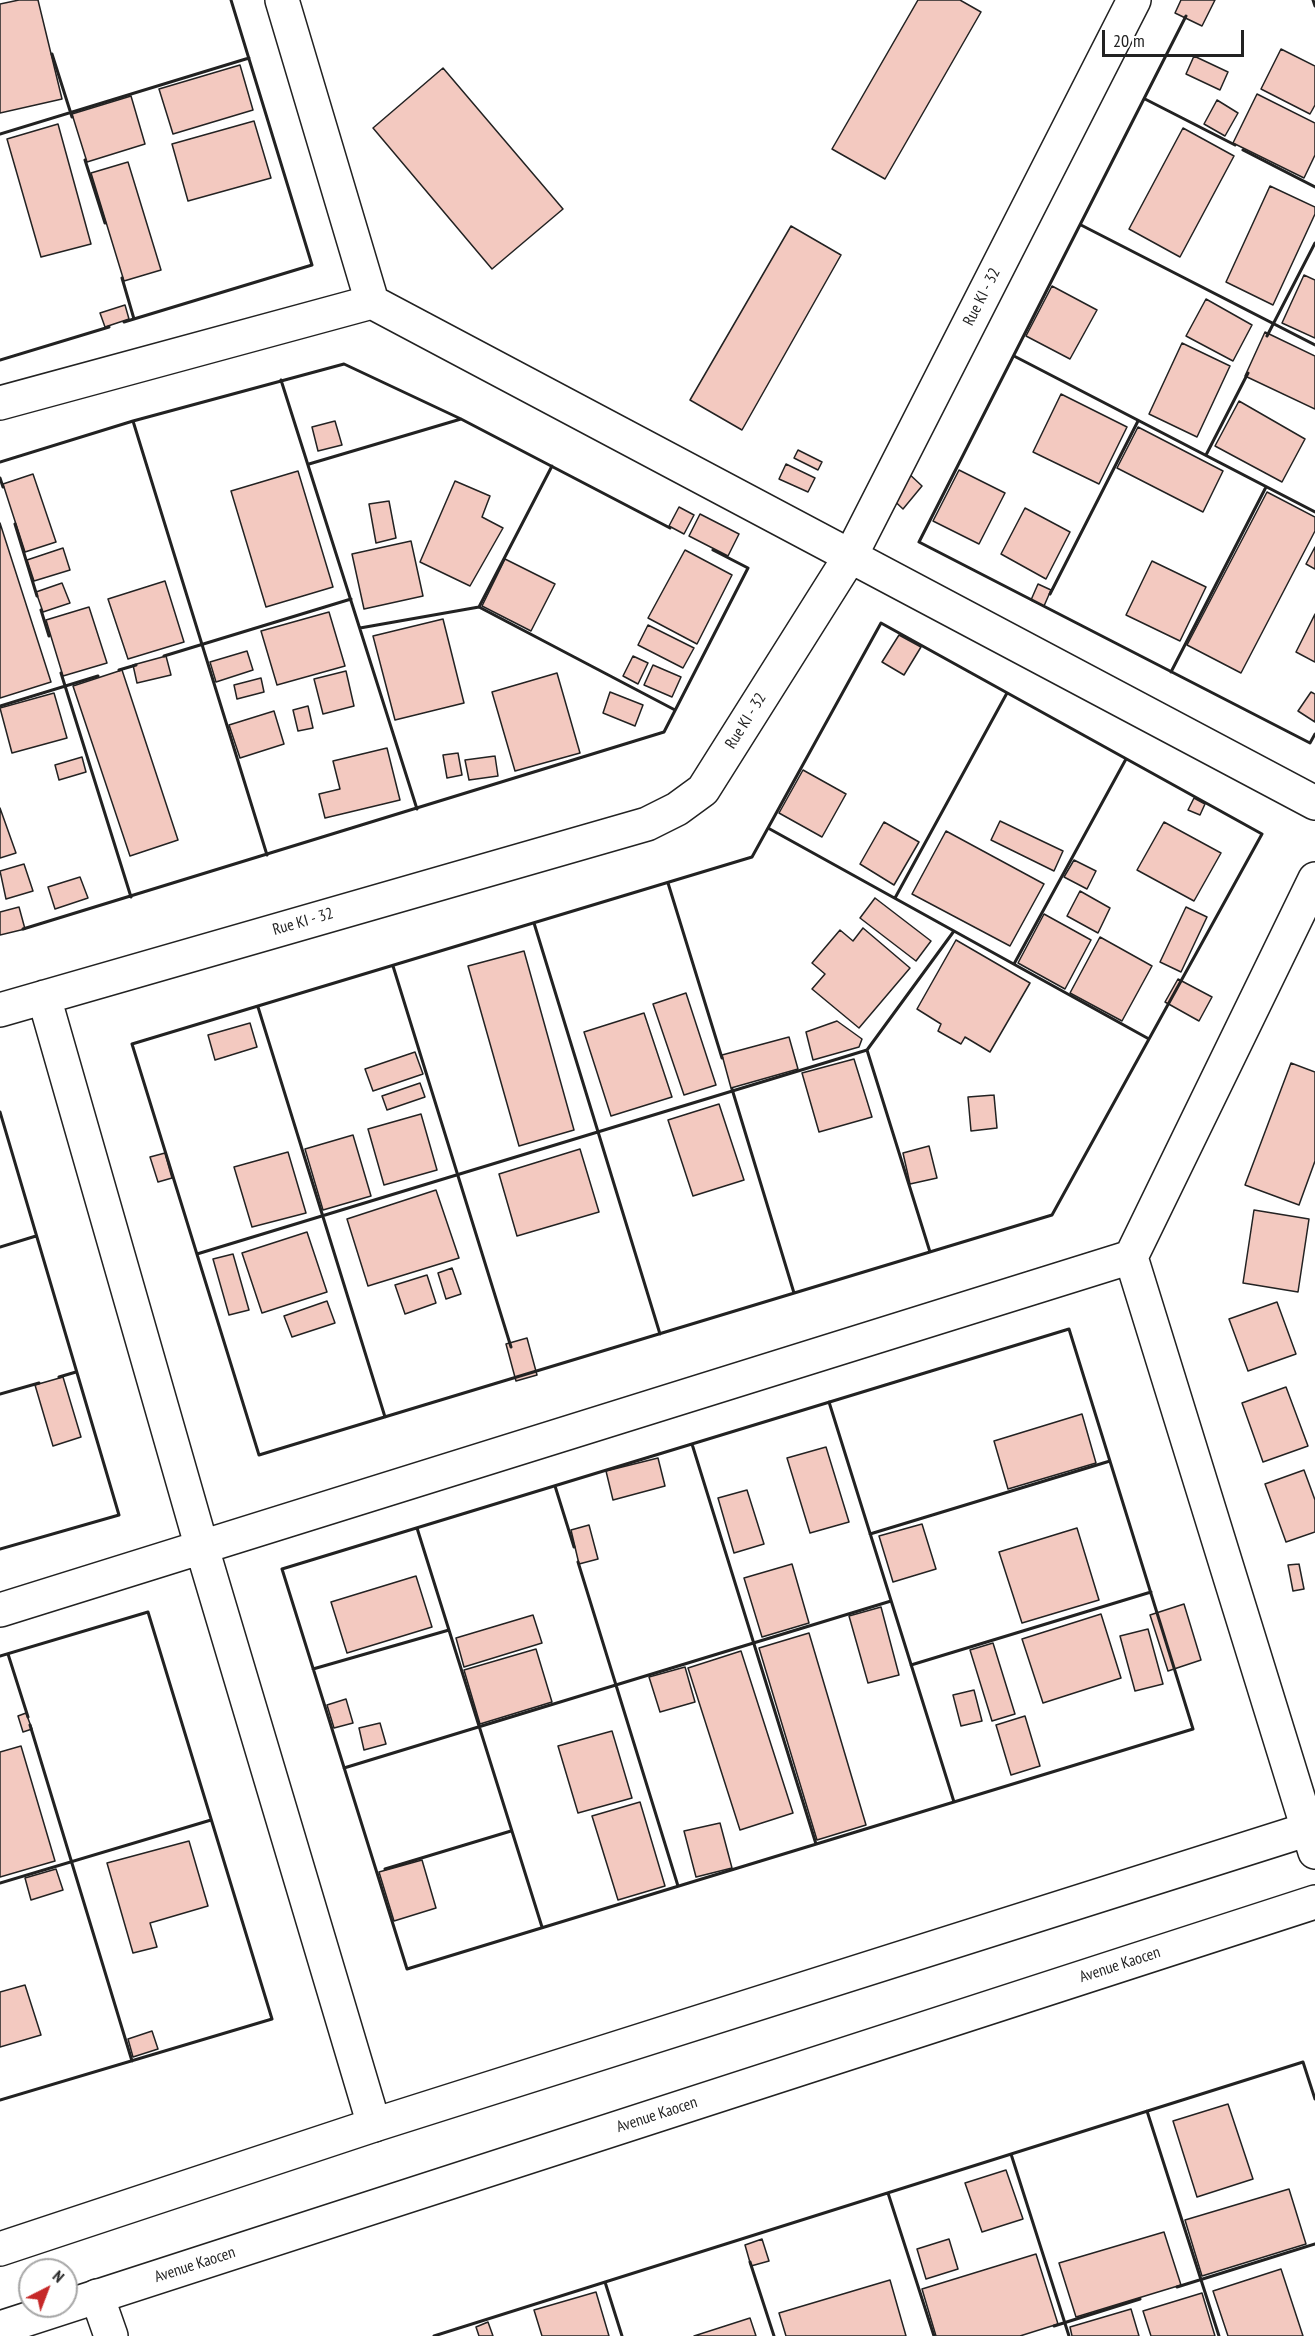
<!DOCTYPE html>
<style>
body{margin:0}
#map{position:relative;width:1315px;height:2336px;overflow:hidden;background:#fff;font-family:"PT Sans Narrow",sans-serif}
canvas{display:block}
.north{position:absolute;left:18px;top:2258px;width:60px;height:60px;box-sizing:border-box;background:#fff;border:2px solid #a7a7a7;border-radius:50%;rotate:42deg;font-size:16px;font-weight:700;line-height:24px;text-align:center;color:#222}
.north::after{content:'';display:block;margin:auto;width:21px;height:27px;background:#c62828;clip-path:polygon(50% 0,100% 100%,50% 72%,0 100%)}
.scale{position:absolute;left:1102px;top:30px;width:142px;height:27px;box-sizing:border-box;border:3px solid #222;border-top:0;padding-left:8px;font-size:18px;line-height:21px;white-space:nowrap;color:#222;-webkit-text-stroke:4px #fff;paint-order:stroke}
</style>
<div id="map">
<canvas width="1315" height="2336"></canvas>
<div class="north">N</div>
<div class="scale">20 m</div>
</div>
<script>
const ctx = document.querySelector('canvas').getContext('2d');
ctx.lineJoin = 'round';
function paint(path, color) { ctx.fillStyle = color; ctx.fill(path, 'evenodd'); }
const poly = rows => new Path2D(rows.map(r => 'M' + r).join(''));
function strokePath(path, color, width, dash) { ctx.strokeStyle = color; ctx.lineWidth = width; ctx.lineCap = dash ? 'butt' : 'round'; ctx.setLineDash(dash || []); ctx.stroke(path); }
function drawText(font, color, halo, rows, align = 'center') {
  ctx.font = font + ' "PT Sans Narrow",sans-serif'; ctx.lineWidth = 4.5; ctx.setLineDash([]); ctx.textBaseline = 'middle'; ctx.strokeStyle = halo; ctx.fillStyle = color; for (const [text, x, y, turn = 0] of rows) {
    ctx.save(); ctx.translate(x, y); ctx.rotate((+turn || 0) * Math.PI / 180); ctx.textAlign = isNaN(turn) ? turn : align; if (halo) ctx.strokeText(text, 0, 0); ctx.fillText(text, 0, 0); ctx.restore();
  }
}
const building = poly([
 [19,0,38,0,62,99,0,113,0,4,19,0],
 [918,0,960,0,981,12,885,179,832,149,918,0],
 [1181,0,1215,0,1202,26,1175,13,1181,0],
 [1281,49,1315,66,1315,105,1310,114,1261,89,1281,49],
 [1194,56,1228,72,1220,90,1186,74,1194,56],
 [240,65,253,110,173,134,159,89,240,65],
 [443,68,563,209,492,269,373,128,443,68],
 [1257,94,1315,123,1315,155,1304,178,1233,143,1257,94],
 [131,96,145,144,87,162,72,114,131,96],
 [1217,100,1238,113,1225,136,1204,124,1217,100],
 [254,121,271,178,188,201,172,144,254,121],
 [58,124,91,244,41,257,7,139,58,124],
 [1183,128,1234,156,1180,257,1129,229,1183,128],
 [128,162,161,270,124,281,91,173,128,162],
 [1270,186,1315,207,1315,214,1273,305,1226,282,1270,186],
 [791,226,841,255,742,430,690,400,791,226],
 [1304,275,1315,280,1315,338,1282,323,1304,275],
 [1052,286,1097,310,1070,359,1026,336,1052,286],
 [1206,299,1252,325,1233,361,1186,336,1206,299],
 [125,305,129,319,105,327,100,313,125,305],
 [1265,332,1315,356,1315,409,1245,376,1265,332],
 [1182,343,1230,366,1197,437,1149,414,1182,343],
 [1061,394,1127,427,1099,484,1033,452,1061,394],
 [1239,401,1305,439,1282,482,1215,446,1239,401],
 [335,421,342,445,318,451,312,427,335,421],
 [1138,427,1223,471,1203,512,1117,468,1138,427],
 [798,450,822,462,818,470,794,458,798,450],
 [786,464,815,478,808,492,779,479,786,464],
 [959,470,1005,493,979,544,933,521,959,470],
 [298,471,333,587,266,607,231,491,298,471],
 [906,471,922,486,903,509,886,493,906,471],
 [33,474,56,542,25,552,3,484,33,474],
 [455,481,490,496,482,517,503,528,470,586,420,562,455,481],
 [1267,492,1315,517,1315,531,1241,673,1187,645,1267,492],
 [389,501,396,538,376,543,369,504,389,501],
 [679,507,694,515,684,534,669,526,679,507],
 [1025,508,1070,532,1046,579,1001,554,1025,508],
 [700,514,739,534,728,556,689,536,700,514],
 [0,523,51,682,0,698,0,523],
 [411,541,423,596,364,609,352,554,411,541],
 [1315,547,1315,569,1306,564,1315,547],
 [63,548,70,570,34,581,27,560,63,548],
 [685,550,732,575,697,644,648,618,685,550],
 [505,559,555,584,531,631,482,606,505,559],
 [1152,561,1206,587,1180,641,1126,615,1152,561],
 [165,581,184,642,128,659,108,599,165,581],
 [62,583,70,603,43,612,36,592,62,583],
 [1038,584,1051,590,1044,606,1031,600,1038,584],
 [89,607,107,663,63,676,46,620,89,607],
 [329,612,345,666,277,685,261,631,329,612],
 [1315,614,1315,662,1296,652,1315,614],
 [443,619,464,703,395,720,373,636,443,619],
 [648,625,694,648,683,668,638,645,648,625],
 [899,635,921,647,904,675,882,662,899,635],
 [247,651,253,670,216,682,210,662,247,651],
 [166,656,171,675,137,683,133,665,166,656],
 [633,656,648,663,638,684,623,676,633,656],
 [653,665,681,677,672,697,644,685,653,665],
 [122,670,178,840,130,856,73,686,122,670],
 [346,671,354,706,323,714,314,679,346,671],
 [557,673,580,753,515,771,492,692,557,673],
 [261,678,264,692,237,699,234,685,261,678],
 [610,692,643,705,635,726,603,713,610,692],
 [1311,692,1315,694,1315,722,1298,711,1311,692],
 [54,693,67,738,12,753,0,708,54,693],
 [308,706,313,728,298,731,293,710,308,706],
 [274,711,284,744,240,758,229,725,274,711],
 [387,748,400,800,325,818,319,794,340,789,333,761,387,748],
 [458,753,462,775,447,778,443,755,458,753],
 [495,756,498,776,469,780,465,760,495,756],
 [82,757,86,772,59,780,55,765,82,757],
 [803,770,846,794,822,837,779,813,803,770],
 [1194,798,1205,804,1200,815,1188,810,1194,798],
 [0,808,16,853,0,858,0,808],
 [1000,821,1063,851,1054,871,991,840,1000,821],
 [884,822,919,842,894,885,860,864,884,822],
 [1164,822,1221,853,1194,901,1137,870,1164,822],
 [946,831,1044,884,1010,946,912,894,946,831],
 [1074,860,1096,871,1087,889,1064,877,1074,860],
 [24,864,33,891,6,899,0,871,24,864],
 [80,877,88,898,55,909,48,887,80,877],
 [1080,891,1110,908,1098,933,1067,916,1080,891],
 [875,898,931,941,916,961,860,918,875,898],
 [19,907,25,929,0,935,0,912,19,907],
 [1186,907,1207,917,1181,972,1160,962,1186,907],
 [1044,914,1091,940,1065,989,1018,963,1044,914],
 [863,928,910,968,859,1028,812,989,825,974,812,963,840,930,853,941,863,928],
 [1100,937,1152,966,1122,1021,1070,993,1100,937],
 [956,940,1030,983,990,1052,965,1037,961,1044,938,1031,941,1024,917,1009,956,940],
 [524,951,574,1130,519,1146,468,966,524,951],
 [1178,979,1212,997,1199,1021,1165,1002,1178,979],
 [686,993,716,1085,684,1095,653,1004,686,993],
 [644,1013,672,1097,611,1116,584,1032,644,1013],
 [837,1021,862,1039,859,1047,813,1060,806,1032,837,1021],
 [250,1023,257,1047,215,1060,208,1035,250,1023],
 [789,1037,798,1069,731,1088,722,1055,789,1037],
 [415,1052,423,1074,373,1091,365,1069,415,1052],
 [854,1059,872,1117,819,1132,802,1073,854,1059],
 [1291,1063,1315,1072,1315,1161,1299,1205,1245,1185,1291,1063],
 [420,1083,425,1097,387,1110,382,1096,420,1083],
 [994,1095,997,1128,971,1131,968,1097,994,1095],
 [719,1104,744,1180,693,1196,668,1120,719,1104],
 [421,1114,437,1170,384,1185,368,1129,421,1114],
 [353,1135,371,1196,323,1210,305,1149,353,1135],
 [929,1146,937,1178,910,1184,903,1153,929,1146],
 [580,1149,599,1212,517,1236,499,1174,580,1149],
 [288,1152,306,1213,252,1227,234,1167,288,1152],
 [165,1153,172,1178,158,1182,150,1157,165,1153],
 [436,1190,459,1258,368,1286,347,1219,436,1190],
 [1254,1210,1309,1219,1298,1292,1243,1283,1254,1210],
 [307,1232,327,1292,262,1313,242,1253,307,1232],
 [233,1254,249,1310,229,1315,213,1259,233,1254],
 [452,1268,461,1294,446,1299,438,1273,452,1268],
 [427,1275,436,1303,405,1314,395,1285,427,1275],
 [327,1301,335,1323,292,1337,284,1316,327,1301],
 [1277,1302,1296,1354,1248,1371,1229,1319,1277,1302],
 [527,1338,537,1375,516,1381,506,1344,527,1338],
 [63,1377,81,1437,53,1446,35,1385,63,1377],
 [1286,1387,1308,1446,1263,1462,1242,1403,1286,1387],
 [1082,1414,1096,1463,1008,1489,994,1441,1082,1414],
 [826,1447,849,1522,810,1533,787,1458,826,1447],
 [658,1458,665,1486,613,1500,606,1471,658,1458],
 [1304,1470,1315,1500,1315,1532,1286,1542,1265,1484,1304,1470],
 [747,1490,764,1544,734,1553,718,1498,747,1490],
 [922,1524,936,1569,893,1582,879,1536,922,1524],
 [589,1525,598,1559,579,1564,571,1530,589,1525],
 [1077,1528,1099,1600,1022,1623,999,1552,1077,1528],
 [792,1564,809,1623,762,1637,744,1578,792,1564],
 [1299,1564,1304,1589,1293,1591,1288,1565,1299,1564],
 [416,1576,432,1627,347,1653,331,1602,416,1576],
 [1184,1604,1201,1660,1168,1671,1150,1615,1184,1604],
 [881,1607,899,1675,868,1683,849,1616,881,1607],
 [1101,1614,1121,1678,1043,1703,1022,1639,1101,1614],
 [533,1615,542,1643,464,1667,456,1638,533,1615],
 [1148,1629,1163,1684,1135,1691,1120,1636,1148,1629],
 [809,1633,866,1825,817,1840,759,1648,809,1633],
 [993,1643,1015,1714,992,1721,970,1650,993,1643],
 [536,1649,552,1702,480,1724,464,1670,536,1649],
 [741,1651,793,1813,740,1830,688,1668,741,1651],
 [685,1667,695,1702,660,1712,649,1677,685,1667],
 [974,1690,982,1721,961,1726,953,1695,974,1690],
 [346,1699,353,1723,334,1728,327,1705,346,1699],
 [26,1713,32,1729,23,1732,18,1716,26,1713],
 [1025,1716,1040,1766,1011,1775,996,1725,1025,1716],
 [380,1723,386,1744,364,1750,359,1728,380,1723],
 [612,1731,632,1798,578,1813,558,1746,612,1731],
 [21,1746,55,1861,0,1877,0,1752,21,1746],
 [640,1802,665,1886,618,1900,592,1816,640,1802],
 [720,1823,732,1868,696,1877,684,1831,720,1823],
 [189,1841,208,1906,150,1923,157,1947,133,1953,107,1863,189,1841],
 [422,1860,436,1908,394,1921,379,1872,422,1860],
 [56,1869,63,1890,31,1900,25,1878,56,1869],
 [25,1985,41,2035,0,2047,0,1992,25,1985],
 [152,2031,158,2049,133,2057,128,2039,152,2031],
 [1228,2104,1253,2179,1197,2197,1173,2121,1228,2104],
 [1006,2170,1023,2219,982,2232,965,2183,1006,2170],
 [1289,2189,1306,2244,1202,2276,1185,2220,1289,2189],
 [1164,2232,1181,2285,1076,2317,1059,2263,1164,2232],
 [762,2239,769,2261,751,2266,745,2245,762,2239],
 [949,2239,958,2269,926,2279,917,2249,949,2239],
 [1036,2254,1058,2324,1020,2336,936,2336,922,2289,1036,2254],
 [1281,2269,1303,2336,1228,2336,1213,2291,1281,2269],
 [890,2280,906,2336,786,2336,779,2313,890,2280],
 [596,2292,609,2336,542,2336,534,2310,596,2292],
 [1202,2293,1215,2336,1151,2336,1143,2311,1202,2293],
 [1131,2309,1139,2336,1072,2336,1070,2327,1131,2309],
 [750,2318,756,2336,694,2336,750,2318],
 [488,2322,493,2336,479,2336,476,2327,488,2322]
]);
paint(building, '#f3c9c0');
strokePath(building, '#222', 1.5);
const minor = poly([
 [282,0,372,302],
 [0,403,372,302,1315,803],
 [1315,879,1131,1257,1315,1852],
 [44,997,202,1548,374,2125],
 [0,1010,647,824,677,809,703,790,851,555,1134,0],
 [0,1610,1131,1257],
 [97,2296,111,2336]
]);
const highway = poly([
 [0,2249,374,2125,1315,1827],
 [0,2328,1315,1902]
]);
strokePath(minor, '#222', 36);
strokePath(highway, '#222', 36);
strokePath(minor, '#fff', 33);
strokePath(highway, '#fff', 33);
strokePath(poly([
 [1313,0,1315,6],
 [1186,16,919,542,1310,743,1315,734],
 [52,54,72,117],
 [1145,99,1235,145],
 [0,134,249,58],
 [1243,150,1315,187],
 [85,160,105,223],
 [1081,225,1315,345],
 [122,278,134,319],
 [124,322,312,265,231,0],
 [1267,336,1315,243],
 [1014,356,1315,512],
 [0,360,109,327],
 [281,380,417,809],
 [133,421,267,855],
 [1206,455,1248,373],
 [0,462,133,421,344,364,461,419,670,528],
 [309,464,461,419],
 [0,478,3,487],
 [15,524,37,596],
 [1050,594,1138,421],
 [479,607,552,466],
 [41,610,49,636],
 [881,623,1262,834,1052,1215,259,1455,132,1044,752,857,881,623],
 [360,628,479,607,675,710],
 [164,656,351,599],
 [119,670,136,665],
 [1171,672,1266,487],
 [61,673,131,897],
 [0,706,98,676],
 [768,828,1149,1039],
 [668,883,722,1058],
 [895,898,1007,693],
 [534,923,660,1334],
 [23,929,664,732,748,568,713,550],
 [1014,964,1126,759],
 [393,966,511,1347],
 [258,1007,385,1417],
 [867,1050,954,931],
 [732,1089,794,1293],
 [0,1112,119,1515,0,1549],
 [0,1247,36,1236],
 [197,1254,867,1050,930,1252],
 [1069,1329,1193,1729,407,1969,282,1569,1069,1329],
 [59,1377,76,1372],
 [0,1394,39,1383],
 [829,1402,954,1802],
 [692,1444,816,1844],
 [555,1486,574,1547],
 [417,1528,542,1927],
 [870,1534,1110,1461],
 [578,1562,678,1886],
 [8,1654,28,1717],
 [0,1656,148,1612,272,2019,0,2100],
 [911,1665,1151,1592],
 [313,1669,449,1630],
 [30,1725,132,2061],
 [344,1768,891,1601],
 [385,1869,511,1831],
 [0,1883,211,1820],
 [1147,2111,1219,2336],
 [1011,2154,1069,2336],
 [888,2193,934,2336],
 [750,2262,774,2336],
 [605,2282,622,2336],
 [1177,2287,1315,2244],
 [1054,2326,1140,2299],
 [434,2336,1303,2062,1315,2099]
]), '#222', 3);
drawText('16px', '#222', '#fff', [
 ["Rue KI - 32",982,297,-63],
 ["Rue KI - 32",746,721,-58],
 ["Rue KI - 32",303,922,-16],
 ["Avenue Kaocen",1120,1965,-18],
 ["Avenue Kaocen",657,2115,-18],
 ["Avenue Kaocen",195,2265,-18]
]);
</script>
